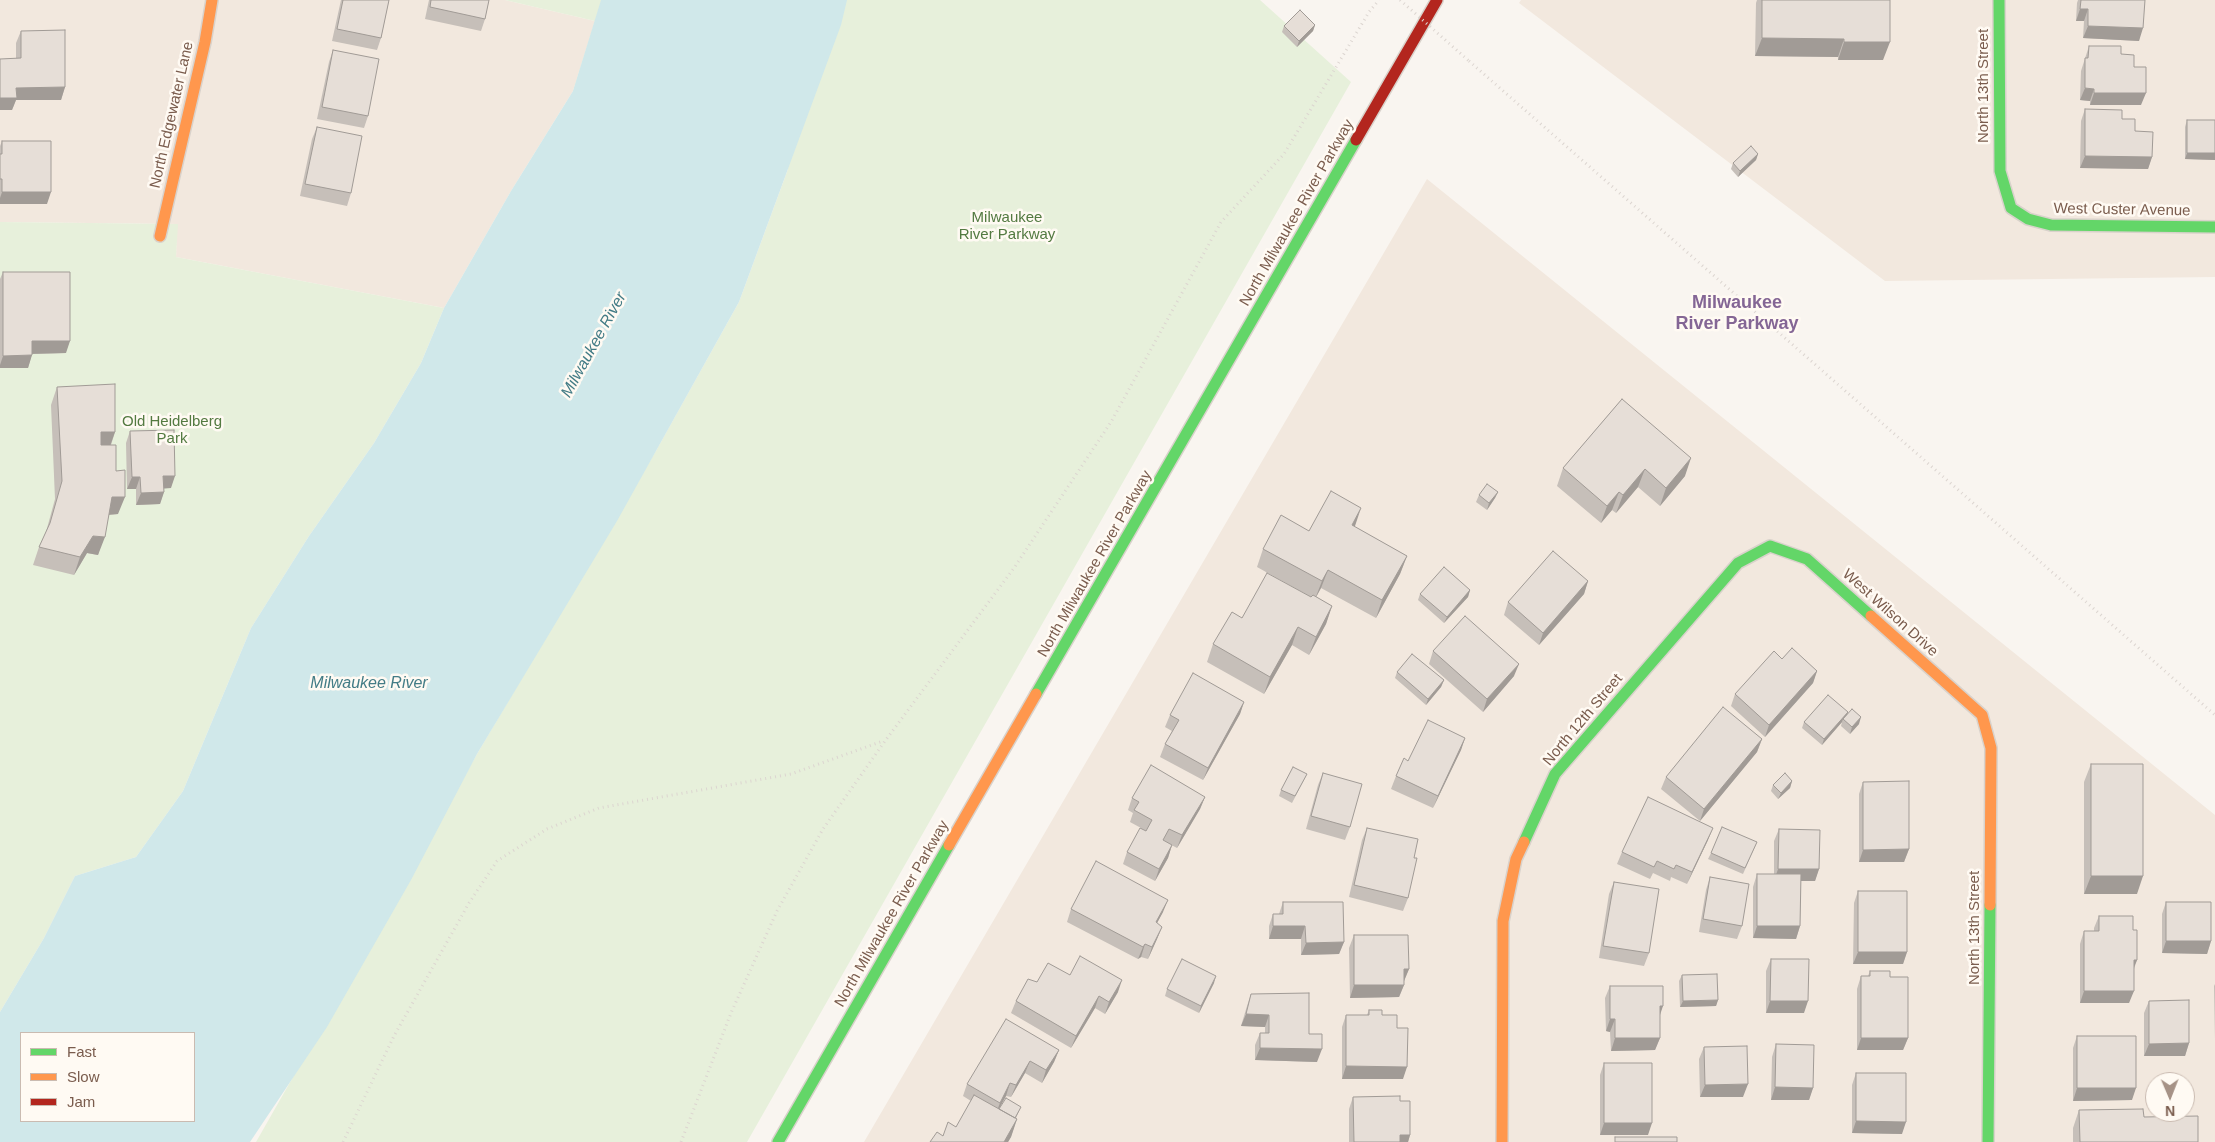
<!DOCTYPE html>
<style>
body{margin:0}
#map{position:relative;width:2215px;height:1142px;overflow:hidden;background:#f9f5f0;font-family:Arial,sans-serif}
canvas{display:block}
.legend{position:absolute;left:20px;top:1032px;width:175px;height:90px;box-sizing:border-box;background:#fffaf3;border:1px solid #cabbb1;margin:0;padding:6px 9px;list-style:none;font-size:15px;color:#7a5c4d}
.legend li{display:flex;align-items:center;gap:10px;height:25px}
.legend b{width:25px;border:1px solid #cabbb1}
.north{position:absolute;left:2145px;top:1072px;width:50px;height:50px;box-sizing:border-box;background:#fffaf3;border:1px solid #cabbb1;border-radius:50%;rotate:179deg;font-size:14px;font-weight:700;line-height:20px;text-align:center;color:#7a5c4d}
.north::after{content:'';display:block;margin:auto;width:18px;height:22px;background:#a69286;clip-path:polygon(50% 0,100% 100%,50% 72%,0 100%)}
</style>
<div id="map">
<canvas width="2215" height="1142"></canvas>
<ul class="legend">
<li><b style="height:6px;background:#63d668"></b>Fast</li>
<li><b style="height:6px;background:#ff974d"></b>Slow</li>
<li><b style="height:6px;background:#b3261e"></b>Jam</li>
</ul>
<div class="north">N</div>
</div>
<script>
const ctx = document.querySelector('canvas').getContext('2d');
ctx.lineJoin = 'round';
function paint(path, color) { ctx.fillStyle = color; ctx.fill(path, 'evenodd'); }
const poly = rows => new Path2D(rows.map(r => 'M' + r).join(''));
function strokePath(path, color, width, dash) { ctx.strokeStyle = color; ctx.lineWidth = width; ctx.lineCap = dash ? 'butt' : 'round'; ctx.setLineDash(dash || []); ctx.stroke(path); }
function drawText(font, color, halo, rows, align = 'center') {
  ctx.font = font + ' Arial,sans-serif'; ctx.lineWidth = 5; ctx.setLineDash([]); ctx.textBaseline = 'middle'; ctx.strokeStyle = halo; ctx.fillStyle = color; for (const [text, x, y, turn = 0] of rows) {
    ctx.save(); ctx.translate(x, y); ctx.rotate((+turn || 0) * Math.PI / 180); ctx.textAlign = isNaN(turn) ? turn : align; if (halo) ctx.strokeText(text, 0, 0); ctx.fillText(text, 0, 0); ctx.restore();
  }
}
paint(poly([
 [0,0,505,0,595,21,573,91,511,191,444,308,176,257,177,224,0,222],
 [1521,0,2215,0,2215,277,1885,281,1519,3],
 [1427,179,2215,815,2215,1142,864,1142],
 [2155,1082,2185,1082,2185,1112,2155,1112]
]), '#f2e8de');
paint(poly([
 [505,0,1260,0,1351,82,747,1142,256,1142,477,754,657,449,739,302,788,169,573,91,595,21],
 [0,222,178,224,176,257,444,308,421,363,374,443,309,536,251,628,183,791,136,857,75,876,44,938,0,1012]
]), '#e7f0db');
paint(poly([
 [601,0,847,0,841,25,739,302,617,521,477,754,411,880,327,1027,250,1142,0,1142,0,1012,44,938,75,876,136,857,183,791,251,628,309,536,374,443,421,363,444,308,511,191,573,91],
 [21,1033,194,1033,194,1121,21,1121]
]), '#d0e8ea');
const fast = poly([
 [1999,0,2000,171,2011,208,2028,219,2051,225,2215,227],
 [1036,694,1356,140],
 [1524,842,1555,774,1738,563,1770,546,1807,559,1871,616],
 [778,1142,949,845],
 [1988,1142,1990,905]
]);
const slow = poly([
 [160,236,205,42,212,0],
 [1871,616,1982,715,1991,748,1990,905],
 [949,845,1036,694],
 [1502,1142,1503,921,1516,859,1524,842]
]);
const jam = poly([
 [1356,140,1437,0]
]);
strokePath(fast, '#d9d2cb', 14);
strokePath(slow, '#d9d2cb', 14);
strokePath(jam, '#d9d2cb', 14);
strokePath(poly([
 [1469,61,2215,715],
 [343,1142,394,1036,469,903,497,861,547,829,599,808,791,774,883,741],
 [681,1142,731,1013,777,911,823,829,885,741,1014,568,1111,422,1221,222,1284,154,1369,12,1379,0]
]), '#dcd5d0', 3, [1, 4]);
strokePath(fast, '#63d668', 11);
strokePath(slow, '#ff974d', 11);
strokePath(jam, '#b3261e', 11);
strokePath(poly([
 [1400,0,1469,61]
]), '#dcd5d0', 3, [1, 4]);
paint(poly([
 [341,0,389,0,381,38,377,50,332,41],
 [429,0,489,0,485,19,481,31,425,19],
 [1757,0,1890,0,1883,60,1838,60,1838,57,1755,56,1756,3],
 [2078,0,2145,0,2139,41,2083,38,2084,21,2076,21,2077,3],
 [1315,25,1313,31,1297,47,1282,32,1284,26],
 [21,31,65,87,61,100,16,100,12,110,16,59,16,43],
 [2089,46,2121,54,2134,67,2141,105,2090,105,2090,101,2080,100,2081,71],
 [333,50,368,116,364,128,317,119,329,62],
 [2085,109,2122,119,2135,131,2152,157,2148,169,2080,168,2081,121],
 [2187,120,2215,120,2215,160,2185,159,2185,127],
 [317,127,351,193,347,206,300,196,312,139],
 [2,141,47,204,0,204,0,146],
 [1758,154,1756,160,1738,177,1731,169,1733,163],
 [3,272,66,353,32,354,28,368,0,368,0,279],
 [57,387,115,432,111,445,116,471,118,514,109,515,98,555,87,553,74,575,33,565,39,547,46,532,55,499,51,405],
 [1622,399,1685,476,1660,506,1638,487,1616,513,1612,510,1601,523,1557,486,1563,468],
 [130,431,171,488,164,488,164,492,160,504,136,505,136,489,127,489,126,443],
 [1498,492,1495,498,1487,510,1476,502,1479,495],
 [1355,527,1407,556,1400,574,1376,618,1321,588,1316,597,1332,606,1326,624,1309,655,1292,645,1264,694,1207,662,1213,644,1242,618,1311,597,1257,567,1263,549,1309,531],
 [1588,581,1584,594,1539,645,1504,615,1508,602],
 [1470,590,1468,597,1444,623,1418,600,1420,594],
 [1433,651,1514,676,1483,712,1429,664],
 [1782,659,1817,671,1813,683,1765,737,1731,706,1735,694],
 [1397,672,1444,680,1441,687,1426,705,1395,678],
 [1244,702,1240,714,1203,780,1160,757,1165,744,1172,731,1165,727,1170,715],
 [1848,712,1847,715,1859,724,1850,734,1841,726,1842,722,1822,745,1802,728,1804,722],
 [1465,738,1461,750,1433,808,1391,789,1396,776,1408,761],
 [1762,739,1757,752,1700,821,1661,789,1666,777],
 [2091,764,2137,894,2084,894,2084,782],
 [1323,773,1350,827,1345,840,1306,829,1318,785],
 [1307,774,1304,780,1292,803,1279,796,1281,790],
 [1792,781,1790,788,1778,799,1771,791,1773,785],
 [1863,782,1909,849,1904,862,1859,862,1859,794],
 [1205,797,1200,809,1177,848,1164,841,1172,845,1168,858,1155,881,1123,864,1127,852,1141,828,1130,822,1133,813,1128,810,1132,798],
 [1367,828,1414,858,1408,898,1403,911,1349,897,1362,840],
 [1779,829,1819,869,1815,881,1801,881,1800,926,1796,939,1753,938,1753,887,1757,874,1774,874,1774,841],
 [1708,840,1687,884,1671,877,1670,881,1653,873,1650,879,1617,864,1622,852],
 [1757,842,1743,874,1708,859,1711,853],
 [1710,877,1742,926,1737,939,1699,932,1706,890],
 [1614,882,1649,953,1644,966,1599,958,1609,894],
 [1858,891,1907,952,1903,964,1853,964,1854,903],
 [1283,902,1344,942,1339,954,1301,955,1301,939,1269,939,1269,926,1273,914,1279,914],
 [2166,902,2211,941,2207,954,2162,953,2162,914],
 [1071,909,1163,912,1157,923,1162,927,1157,939,1148,959,1141,957,1138,959,1067,922],
 [2099,916,2137,960,2134,969,2129,1003,2080,1003,2080,944,2084,931,2094,931,2094,928],
 [1354,935,1409,969,1404,981,1404,985,1399,997,1350,998,1349,948],
 [1771,959,1804,1013,1766,1013,1766,971],
 [1870,971,1890,977,1908,1038,1903,1050,1857,1050,1857,989,1861,976,1868,976],
 [1070,975,1118,992,1105,1014,1095,1008,1071,1048,1011,1013,1016,1001,1037,982],
 [1682,975,1718,1000,1716,1006,1680,1007,1679,981],
 [1214,983,1199,1013,1165,996,1167,989],
 [2215,984,2215,1039,2214,986],
 [1610,986,1660,1038,1655,1050,1611,1051,1610,1032,1606,1031,1605,998],
 [1251,994,1309,1034,1317,1062,1255,1060,1255,1045,1260,1033,1265,1033,1265,1027,1241,1026,1247,1006],
 [2149,1001,2189,1043,2185,1056,2144,1056,2144,1013],
 [1369,1010,1382,1015,1397,1028,1403,1079,1342,1079,1342,1027,1346,1015,1367,1015],
 [2077,1036,2132,1100,2073,1101,2073,1048],
 [1776,1044,1813,1088,1809,1100,1771,1100,1772,1057],
 [1704,1047,1743,1097,1700,1097,1699,1059],
 [1059,1050,1054,1062,1042,1083,1025,1073,1011,1097,1006,1096,999,1109,1021,1107,1016,1118,1017,1119,1011,1137,1008,1142,930,1142,943,1136,956,1127,971,1101,963,1096,967,1084],
 [1604,1063,1648,1135,1600,1135,1600,1075],
 [1856,1073,1902,1134,1852,1133,1852,1085],
 [1353,1097,1400,1101,1410,1135,1408,1142,1349,1142,1349,1109],
 [2079,1110,2144,1117,2198,1142,2073,1142,2073,1128]
]), '#c6bfb9');
paint(poly([
 [2080,9,2088,9,2084,21,2076,21],
 [1315,25,1313,31,1297,47,1299,41],
 [2088,26,2143,28,2139,41,2083,38],
 [1762,38,1844,39,1838,57,1755,56],
 [1844,42,1890,42,1883,60,1838,60],
 [65,87,61,100,16,100,12,110,0,110,0,98,16,88],
 [2085,88,2094,89,2090,101,2080,100],
 [2094,93,2146,93,2141,105,2090,105],
 [2187,153,2215,153,2215,160,2185,159],
 [1758,154,1756,160,1738,177,1740,171],
 [2085,156,2152,157,2148,169,2080,168],
 [2,192,51,192,47,204,0,204,0,198],
 [32,341,70,341,66,353,27,354],
 [32,355,28,368,0,368,0,365,3,356],
 [101,432,115,432,109,449,94,450],
 [1691,458,1685,476,1660,506,1666,488],
 [1645,469,1638,487,1616,513,1623,495],
 [163,476,175,476,171,488,159,489],
 [132,477,140,477,136,489,127,489],
 [164,492,160,504,136,505,141,493],
 [1498,492,1495,498,1487,510,1489,503],
 [1619,492,1612,510,1601,523,1607,506],
 [112,497,125,497,118,514,105,515],
 [1361,508,1355,526,1345,543,1352,525],
 [93,536,105,537,98,555,87,553,74,575,80,557],
 [1407,556,1400,574,1376,618,1382,600],
 [1328,570,1321,588,1315,599,1322,581],
 [1588,581,1584,594,1539,645,1543,633],
 [1470,590,1468,597,1444,623,1447,617],
 [1332,606,1326,624,1309,655,1316,637],
 [1298,627,1292,645,1264,694,1270,677],
 [1519,664,1514,676,1483,712,1487,699],
 [1817,671,1813,683,1765,737,1769,725],
 [1444,680,1441,687,1426,705,1428,699],
 [1244,702,1240,714,1203,780,1208,768],
 [1848,712,1846,718,1843,719,1842,722,1822,745,1824,739],
 [1861,717,1859,724,1850,734,1852,727],
 [1465,738,1461,750,1433,808,1438,796],
 [1762,739,1757,752,1700,821,1704,809],
 [1792,781,1790,788,1778,799,1781,793],
 [1205,797,1200,809,1177,848,1182,835],
 [1713,828,1708,840,1687,884,1692,872],
 [1172,845,1168,858,1155,881,1159,869],
 [1909,849,1904,862,1859,862,1863,850],
 [1778,869,1819,869,1815,881,1774,881],
 [2091,876,2143,876,2137,894,2084,894],
 [1168,900,1163,912,1151,934,1156,922],
 [1273,926,1305,926,1301,939,1269,939],
 [1757,926,1800,926,1796,939,1753,938],
 [1162,927,1157,939,1148,959,1152,947],
 [2166,941,2211,941,2207,954,2162,953],
 [1344,942,1339,954,1301,955,1306,943],
 [1145,944,1141,957,1138,959,1143,947],
 [1858,952,1907,952,1903,964,1853,964],
 [2134,960,2137,960,2132,972],
 [1404,969,1409,969,1404,981,1399,981],
 [1216,976,1214,983,1199,1013,1201,1006],
 [1122,980,1118,992,1105,1014,1109,1002],
 [1354,985,1404,985,1399,997,1350,998],
 [2084,991,2134,991,2129,1003,2080,1003],
 [1099,996,1095,1008,1071,1048,1076,1036],
 [1718,1000,1716,1006,1680,1007,1683,1001],
 [1770,1001,1808,1001,1804,1013,1766,1013],
 [1660,1006,1663,1006,1659,1018],
 [1246,1014,1269,1015,1265,1027,1241,1026],
 [1610,1019,1615,1019,1610,1032,1606,1031],
 [1615,1038,1660,1038,1655,1050,1611,1051],
 [1861,1038,1908,1038,1903,1050,1857,1050],
 [2189,1043,2185,1056,2144,1056,2149,1044],
 [1260,1048,1322,1049,1317,1062,1255,1060],
 [1059,1050,1054,1062,1042,1083,1046,1070],
 [1030,1061,1025,1073,1011,1097,1016,1085],
 [1346,1066,1407,1067,1403,1079,1342,1079],
 [1010,1083,1006,1096,995,1116,1000,1103],
 [1748,1084,1743,1097,1700,1097,1705,1085],
 [1775,1087,1813,1088,1809,1100,1771,1100],
 [2077,1088,2136,1088,2132,1100,2073,1101],
 [1017,1119,1011,1137,1008,1142,1004,1142],
 [1856,1121,1906,1122,1902,1134,1852,1133],
 [1604,1123,1652,1123,1648,1135,1600,1135],
 [1400,1135,1410,1135,1408,1142,1398,1142]
]), '#a19b96');
const building = poly([
 [343,0,389,0,381,38,337,29,343,0],
 [431,0,489,0,485,19,430,7,431,0],
 [1762,0,1890,0,1890,42,1844,42,1844,39,1762,38,1762,0],
 [2081,0,2145,0,2143,28,2088,26,2088,9,2080,9,2081,0],
 [1300,10,1315,25,1299,41,1284,26,1300,10],
 [65,30,65,87,16,88,17,98,0,98,0,59,21,58,21,31,65,30],
 [2089,46,2121,46,2121,54,2134,55,2134,67,2146,67,2146,93,2094,93,2094,89,2085,88,2085,58,2088,58,2089,46],
 [333,50,379,59,368,116,322,107,333,50],
 [2085,109,2122,110,2122,119,2135,119,2135,131,2153,132,2152,157,2085,156,2085,109],
 [2187,120,2215,120,2215,153,2187,153,2187,120],
 [317,127,362,136,351,193,305,184,317,127],
 [2,141,51,141,51,192,2,192,2,179,0,179,0,154,2,154,2,141],
 [1751,146,1758,154,1740,171,1733,163,1751,146],
 [3,272,70,272,70,341,32,341,32,355,3,356,3,272],
 [115,384,115,432,101,432,101,445,116,445,116,471,125,470,125,497,112,497,105,537,93,536,80,557,39,547,50,523,62,481,57,387,115,384],
 [1622,399,1691,458,1666,488,1645,469,1623,495,1619,492,1607,506,1563,468,1622,399],
 [174,430,175,476,163,476,164,492,141,493,140,477,132,477,130,431,174,430],
 [1487,484,1498,492,1489,503,1479,495,1487,484],
 [1331,491,1361,508,1352,525,1407,556,1382,600,1328,570,1322,581,1263,549,1281,515,1309,531,1331,491],
 [1553,551,1588,581,1543,633,1508,602,1553,551],
 [1444,567,1470,590,1447,617,1420,594,1444,567],
 [1267,573,1311,597,1313,595,1332,606,1316,637,1298,627,1270,677,1213,644,1232,612,1242,618,1267,573],
 [1465,616,1519,664,1487,699,1433,651,1465,616],
 [1792,648,1817,671,1769,725,1735,694,1774,651,1782,659,1792,648],
 [1412,654,1444,680,1428,699,1397,672,1412,654],
 [1193,673,1244,702,1208,768,1165,744,1179,720,1170,715,1193,673],
 [1828,695,1848,712,1824,739,1804,722,1828,695],
 [1723,707,1762,739,1704,809,1666,777,1723,707],
 [1852,709,1861,717,1852,727,1843,719,1852,709],
 [1428,720,1465,738,1438,796,1396,776,1404,758,1408,761,1428,720],
 [2091,764,2143,764,2143,876,2091,876,2091,764],
 [1151,765,1205,797,1182,835,1169,829,1163,840,1172,845,1159,869,1127,852,1140,828,1146,831,1152,820,1134,810,1139,802,1132,798,1151,765],
 [1293,767,1307,774,1295,796,1281,790,1293,767],
 [1323,773,1362,784,1350,827,1311,816,1323,773],
 [1785,773,1792,781,1781,793,1773,785,1785,773],
 [1909,781,1909,849,1863,850,1863,782,1909,781],
 [1648,797,1713,828,1692,872,1676,865,1674,869,1657,861,1654,867,1622,852,1648,797],
 [1722,827,1757,842,1745,868,1711,853,1722,827],
 [1367,828,1418,839,1414,858,1417,858,1408,898,1354,885,1367,828],
 [1779,829,1820,830,1819,869,1778,869,1779,829],
 [1096,861,1168,900,1156,922,1162,927,1152,947,1145,944,1143,947,1071,909,1096,861],
 [1757,874,1801,874,1800,926,1757,926,1757,874],
 [1710,877,1749,884,1742,926,1703,919,1710,877],
 [1614,882,1659,889,1649,953,1603,946,1614,882],
 [1858,891,1907,891,1907,952,1858,952,1858,891],
 [1283,902,1343,902,1344,942,1306,943,1305,926,1273,926,1273,914,1283,914,1283,902],
 [2166,902,2211,902,2211,941,2166,941,2166,902],
 [2099,916,2133,916,2133,930,2137,930,2137,960,2134,960,2134,991,2084,991,2084,931,2099,931,2099,916],
 [1354,935,1408,935,1409,969,1404,969,1404,985,1354,985,1354,935],
 [1080,956,1122,980,1109,1002,1099,996,1076,1036,1016,1001,1028,979,1037,982,1048,963,1070,975,1080,956],
 [1182,959,1216,976,1201,1006,1167,989,1182,959],
 [1771,959,1809,959,1808,1001,1770,1001,1771,959],
 [1870,971,1890,971,1890,977,1908,977,1908,1038,1861,1038,1861,976,1870,976,1870,971],
 [1717,974,1718,1000,1683,1001,1682,975,1717,974],
 [1610,986,1663,986,1663,1006,1660,1006,1660,1038,1615,1038,1615,1019,1610,1019,1610,986],
 [1309,993,1309,1034,1322,1034,1322,1049,1260,1048,1260,1033,1269,1033,1269,1015,1246,1014,1251,994,1309,993],
 [2189,1000,2189,1043,2149,1044,2149,1001,2189,1000],
 [1369,1010,1382,1010,1382,1015,1397,1015,1397,1028,1408,1028,1407,1067,1346,1066,1346,1015,1369,1015,1369,1010],
 [1006,1019,1059,1050,1046,1070,1030,1061,1016,1085,1010,1083,1000,1103,967,1084,1006,1019],
 [2077,1036,2136,1036,2136,1088,2077,1088,2077,1036],
 [1776,1044,1814,1045,1813,1088,1775,1087,1776,1044],
 [1747,1046,1748,1084,1705,1085,1704,1047,1747,1046],
 [1604,1063,1652,1063,1652,1123,1604,1123,1604,1063],
 [1856,1073,1906,1073,1906,1122,1856,1121,1856,1073],
 [974,1095,1017,1119,1004,1142,930,1142,937,1132,943,1136,948,1122,956,1127,974,1095],
 [1400,1096,1400,1101,1410,1101,1410,1135,1400,1135,1400,1142,1354,1142,1353,1097,1400,1096],
 [1006,1098,1021,1107,1015,1118,999,1109,1006,1098],
 [2143,1109,2144,1117,2198,1116,2198,1142,2080,1142,2079,1110,2143,1109],
 [1615,1137,1677,1137,1677,1142,1615,1142,1615,1137]
]);
paint(building, '#e6ded7');
strokePath(building, '#a19b96', 1);
drawText('15px', '#7a5c4d', '#fffaf3', [
 ["North 13th Street",1984,86,-90],
 ["North Edgewater Lane",172,115,-77],
 ["West Custer Avenue",2122,210,1],
 ["North Milwaukee River Parkway",1297,213,-60],
 ["North Milwaukee River Parkway",1095,564,-60],
 ["West Wilson Drive",1890,613,42],
 ["North 12th Street",1583,720,-50],
 ["North Milwaukee River Parkway",892,914,-60],
 ["North 13th Street",1975,928,-90]
]);
drawText('15px', '#537a41', '#fffaf3', [
 ["Milwaukee",1007,218],
 ["River Parkway",1007,235],
 ["Old Heidelberg",172,422],
 ["Park",172,439]
]);
drawText('italic 16px', '#437c86', '#fffaf3', [
 ["Milwaukee River",594,345,-61],
 ["Milwaukee River",369,684]
]);
drawText('bold 18px', '#846695', '#fffaf3', [
 ["Milwaukee",1737,303],
 ["River Parkway",1737,324]
]);
</script>
